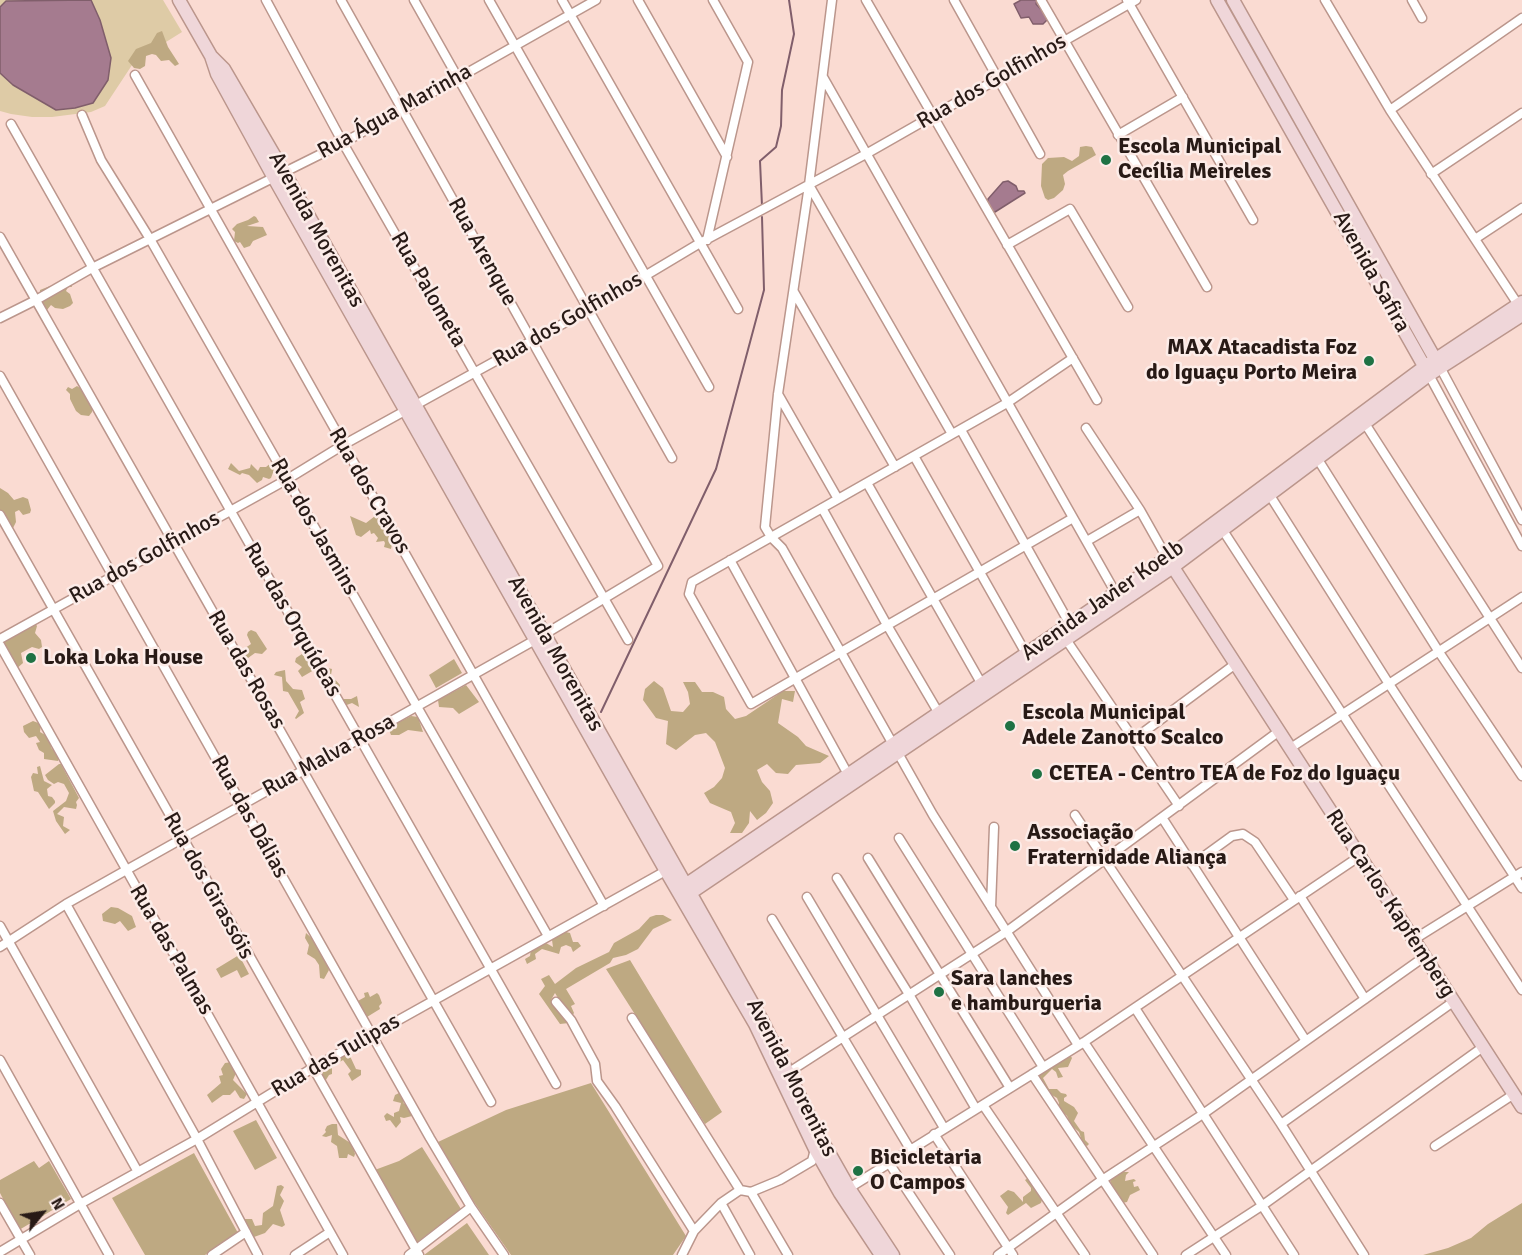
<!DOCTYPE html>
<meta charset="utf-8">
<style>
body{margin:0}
#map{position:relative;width:1522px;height:1255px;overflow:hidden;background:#fadbd2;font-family:Signika,sans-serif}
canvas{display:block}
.north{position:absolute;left:12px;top:1183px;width:60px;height:60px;-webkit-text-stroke:4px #fcece8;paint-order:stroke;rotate:60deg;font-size:16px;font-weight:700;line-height:24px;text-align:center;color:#281a16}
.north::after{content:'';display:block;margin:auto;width:21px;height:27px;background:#281a16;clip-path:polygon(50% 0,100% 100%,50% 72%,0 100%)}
</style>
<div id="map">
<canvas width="1522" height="1255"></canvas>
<div class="north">N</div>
</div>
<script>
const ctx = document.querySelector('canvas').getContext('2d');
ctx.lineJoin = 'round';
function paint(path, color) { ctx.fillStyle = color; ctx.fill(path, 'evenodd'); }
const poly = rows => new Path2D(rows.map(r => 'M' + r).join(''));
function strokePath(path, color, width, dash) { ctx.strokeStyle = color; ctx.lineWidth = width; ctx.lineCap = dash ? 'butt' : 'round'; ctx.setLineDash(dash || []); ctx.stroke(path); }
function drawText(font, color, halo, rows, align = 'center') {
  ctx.font = font + ' Signika,sans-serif'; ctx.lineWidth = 5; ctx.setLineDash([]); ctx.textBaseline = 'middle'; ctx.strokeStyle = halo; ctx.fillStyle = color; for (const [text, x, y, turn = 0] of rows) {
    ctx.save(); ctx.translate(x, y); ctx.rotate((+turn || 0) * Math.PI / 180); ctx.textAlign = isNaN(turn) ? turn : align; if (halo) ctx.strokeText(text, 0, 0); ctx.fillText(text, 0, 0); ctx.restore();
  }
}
paint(poly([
 [0,0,163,0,182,32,134,62,105,106,91,112,52,117,32,117,11,114,0,111]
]), '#decba6');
paint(poly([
 [162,31,168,47,179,64,175,66,169,60,161,61,156,55,152,54,146,56,145,66,140,69,134,68,128,61,136,49,151,43,157,33],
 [1086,146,1092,147,1096,155,1068,171,1063,175,1065,184,1063,190,1054,198,1048,200,1045,198,1041,186,1042,164,1048,158,1064,157,1072,161,1079,156,1080,147],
 [254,216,256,217,259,222,247,226,263,227,267,235,253,241,250,246,244,248,240,242,238,243,234,241,235,232,232,229,237,224,248,220],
 [71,284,72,287,68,287,66,291,70,294,73,303,70,306,63,309,55,308,51,305,47,310,44,306,36,306,40,296,40,290,50,286,64,289,65,286],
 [77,386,83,390,92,407,92,412,89,416,81,415,76,411,70,399,70,394,66,390,68,387,72,389],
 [231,463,239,471,250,468,251,464,258,471,260,467,266,467,271,463,275,467,271,478,269,479,263,477,262,480,257,483,249,475,242,473,240,475,228,469],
 [0,488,8,493,14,500,23,497,28,499,31,510,30,513,23,515,19,510,15,512,16,522,13,528,12,528,0,513],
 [350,516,366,523,375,516,382,519,393,539,391,549,384,547,385,543,384,541,376,542,378,538,374,533,371,534,370,530,361,537,356,535],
 [35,623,37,626,35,633,41,640,42,647,39,649,32,647,21,653,23,663,15,670,9,669,4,662,2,645,4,640],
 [251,630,256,632,267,649,262,654,255,653,248,658,247,663,238,653,251,644,247,635,248,632],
 [302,654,305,658,315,656,323,659,325,664,324,667,332,669,331,675,340,685,339,692,343,699,351,699,357,696,359,707,352,703,344,706,317,671,314,670,302,677,298,671,302,667,295,662,296,658],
 [454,659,462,673,436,688,429,675],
 [285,670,286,681,293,689,302,690,305,699,300,702,304,713,296,719,295,718,299,711,288,692,283,691,282,677,274,675,276,672],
 [654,681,663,688,671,711,683,712,690,704,688,692,683,682,695,682,702,692,713,692,724,697,726,709,735,719,746,716,783,691,795,691,793,702,782,699,778,723,798,737,806,746,829,756,820,763,796,765,788,774,776,773,767,764,757,770,762,782,770,791,773,803,766,813,757,820,750,811,749,823,742,833,730,833,735,823,731,812,710,803,704,793,714,787,722,778,725,768,715,742,706,733,695,735,676,750,666,744,668,721,656,718,643,700,645,689],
 [466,685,479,702,459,714,453,708,439,707,438,700],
 [411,716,418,717,423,732,408,730,399,735,391,735,389,730,391,726],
 [33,721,41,724,40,732,47,736,52,749,56,751,59,757,58,761,44,759,44,753,39,750,36,743,40,742,36,736,29,738,24,732,23,726],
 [59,764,61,764,79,798,76,802,77,805,76,809,64,807,57,814,64,817,63,826,70,830,65,834,56,821,53,811,66,801,69,793,64,784,58,782,54,784,48,780,45,775],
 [40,766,44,781,52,785,47,789,48,796,52,797,55,801,55,803,49,809,38,792,34,791,31,777,33,773,38,774,37,767],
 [111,907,118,908,132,916,136,927,128,931,120,921,115,924,103,921,102,914],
 [656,915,663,915,672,920,653,929,638,949,626,955,613,958,610,963,566,989,575,1004,571,1006,574,1013,572,1016,564,1008,555,993,551,1000,569,1023,560,1024,539,994,545,986,541,979,549,975,555,984,576,968,609,952,614,943,639,929,650,917],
 [562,931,570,933,573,942,578,942,581,946,573,952,571,947,566,945,561,947,559,954,542,949,535,954,536,959,527,964,525,959,530,956,531,949,535,945,546,943,553,947,552,940,558,933],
 [306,933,315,941,327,965,329,970,324,979,320,978,319,965,315,959,307,954,309,945,305,938],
 [239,955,249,974,241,978,237,970,221,978,216,969],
 [630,960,722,1112,705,1124,606,969],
 [368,992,370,997,377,993,379,995,382,1003,379,1006,380,1009,367,1017,362,1013,356,1002,365,997,364,993],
 [345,1052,350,1056,356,1069,361,1070,361,1075,352,1081,348,1074,351,1071,343,1060,332,1067,332,1074,329,1075,324,1083,320,1073,327,1068,326,1063],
 [1070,1055,1072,1058,1068,1067,1058,1068,1063,1077,1058,1078,1056,1072,1052,1069,1043,1078,1049,1089,1057,1089,1061,1093,1066,1094,1067,1096,1064,1098,1064,1101,1074,1107,1078,1113,1074,1121,1081,1131,1084,1132,1085,1140,1089,1144,1087,1146,1083,1144,1079,1132,1071,1125,1067,1116,1058,1108,1059,1103,1057,1098,1045,1091,1038,1075],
 [232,1062,236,1073,233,1080,247,1094,244,1099,240,1098,235,1090,230,1095,223,1095,212,1103,207,1095,221,1083,219,1076,223,1075,221,1069,225,1063],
 [591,1083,686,1236,673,1255,511,1255,474,1202,438,1142,506,1110],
 [399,1093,402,1096,404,1104,407,1103,413,1109,412,1116,404,1118,400,1117,401,1122,396,1128,390,1120,386,1121,384,1116,387,1113,394,1117,394,1113,399,1111,401,1103,393,1101,395,1095],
 [256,1120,277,1158,255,1170,233,1131],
 [332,1124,337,1124,338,1135,352,1144,355,1154,354,1157,348,1154,347,1158,339,1158,337,1146,331,1142,332,1135,326,1137,322,1136,326,1132,325,1130,327,1126],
 [422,1147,461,1209,415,1244,372,1171,399,1161],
 [194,1153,238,1233,205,1255,145,1255,112,1198],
 [34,1161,39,1168,49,1161,71,1199,19,1230,0,1193,0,1180],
 [1120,1172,1129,1172,1126,1175,1125,1181,1134,1179,1136,1181,1133,1182,1134,1187,1138,1186,1140,1190,1130,1195,1127,1202,1122,1203,1116,1194,1110,1181],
 [1028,1178,1042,1200,1041,1203,1031,1208,1026,1203,1008,1215,1006,1213,1008,1207,1000,1196,1008,1190,1014,1192,1023,1202,1023,1197,1031,1191,1031,1188,1025,1180],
 [281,1185,284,1187,280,1195,284,1201,280,1210,285,1225,282,1227,273,1224,265,1233,254,1237,242,1219,252,1219,255,1226,262,1225,263,1213,273,1206,277,1186],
 [1522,1203,1522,1255,1423,1255,1448,1248,1471,1238,1488,1224],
 [467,1223,489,1255,424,1255]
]), '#bea982');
const water = poly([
 [91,0,100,20,111,58,108,80,93,103,75,108,56,110,13,85,0,73,0,7,6,1,91,0],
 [1021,0,1037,0,1036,4,1045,14,1047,20,1043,24,1033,24,1029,17,1021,18,1014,4,1021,0],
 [1008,181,1016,186,1018,191,1024,191,1025,193,995,212,992,211,987,204,988,199,1003,182,1008,181]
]);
paint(water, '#a57b8f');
strokePath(water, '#805e6b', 1.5);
strokePath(poly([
 [762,206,760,161,776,147,781,126,782,90,794,34,789,0],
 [601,712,716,469,764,290,762,217]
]), '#805e6b', 2);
const street = poly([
 [266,0,343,143,628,640],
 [414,0,672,458],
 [489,0,709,387],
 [562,0,738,309],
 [638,0,727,157],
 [832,0,809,185,778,394,765,527,771,537,782,548,933,815,1078,1045],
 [866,0,1097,400],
 [954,0,1040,154],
 [1041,0,1207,287],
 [1127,0,1253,220],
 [1325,0,1390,110,1521,309],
 [1412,0,1422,18],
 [135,75,604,906],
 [823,77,1118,597],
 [1390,110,1522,18],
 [82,115,101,160,150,239,548,936],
 [11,124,556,1084],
 [1118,135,1183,97],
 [1431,174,1522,113],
 [809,185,952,434],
 [0,237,491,1102],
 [1475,239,1522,208],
 [707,240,748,62,713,0],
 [1007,245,1070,209,1128,307],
 [794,292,895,467],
 [0,318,36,300,92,268,343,143,596,0],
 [1073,358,1007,403,692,582,689,594,751,704,1073,518],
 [1440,367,1522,520],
 [1429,375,1522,546],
 [0,376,430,1138,471,1207,504,1255],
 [778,394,838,499],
 [1364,422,1522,668],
 [1086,428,1140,510,1167,558],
 [961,430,1072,628],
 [914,456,1028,657],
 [1317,458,1439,652,1522,776],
 [867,483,984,688],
 [1269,494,1389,684,1522,888],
 [822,508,887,625,941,717],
 [0,515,419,1255],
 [1222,529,1522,990],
 [1087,541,1140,510],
 [730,560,850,778],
 [1063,635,1179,806],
 [0,639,286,480,343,445,588,310,700,243,866,154,1136,0],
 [0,645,343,1255],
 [1133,740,1234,665],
 [1289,749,1522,597],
 [1075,815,1281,1124,1364,1255],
 [1163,819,1306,1041],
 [899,838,1043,1067],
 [868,858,1010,1088],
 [1192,865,1232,836,1243,834,1255,842,1294,900],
 [837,878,910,996,976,1109],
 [1300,896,1365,999],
 [807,897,944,1128],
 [66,904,197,1139,258,1255],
 [991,907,994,827],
 [772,919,910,1149],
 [0,926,138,1172],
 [1413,940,1522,872],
 [0,947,66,904,535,640,658,566,341,0],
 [556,1002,571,1020,595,1064,597,1081,615,1106,694,1231],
 [1135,1008,1294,1255],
 [632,1018,740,1190],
 [1084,1042,1226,1255],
 [0,1060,109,1255],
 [786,1074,1006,932,1278,732],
 [1032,1074,1153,1255],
 [983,1105,1085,1255],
 [1281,1124,1453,1002],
 [934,1134,1013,1255],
 [1435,1146,1514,1094],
 [889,1163,950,1255],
 [846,1190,1084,1042,1360,856],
 [751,1192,788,1255],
 [0,1203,30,1255],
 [721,1203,750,1255],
 [0,1252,80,1204,197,1139,311,1069,669,869],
 [212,1255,246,1232],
 [295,1255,330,1232],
 [409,1255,471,1207],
 [682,1255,694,1231,721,1203,740,1190,751,1192,780,1180,812,1161,815,1149],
 [998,1255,1102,1180,1203,1114,1424,957],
 [1186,1255,1263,1205,1483,1047]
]);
const secondary = poly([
 [179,0,211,56,217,74,274,178,666,871,755,1024,815,1149,840,1193,881,1255],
 [1217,0,1428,373],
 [1233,0,1439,366],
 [212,57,224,69,284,172,763,1022,820,1137,849,1188,893,1255],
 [1169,561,1522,1107],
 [681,888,1167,558,1424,367,1522,302],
 [686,896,1173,567,1429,375,1522,315]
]);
strokePath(street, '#bb968c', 11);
strokePath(secondary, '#bb968c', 15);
strokePath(street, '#fff', 8);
strokePath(secondary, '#efd6d9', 12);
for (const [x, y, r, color] of [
 [1106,160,6,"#1f7244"],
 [1369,361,6,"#1f7244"],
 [31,658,6,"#1f7244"],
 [1010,726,6,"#1f7244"],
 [1037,774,6,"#1f7244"],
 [1015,846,6,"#1f7244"],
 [939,992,6,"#1f7244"],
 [858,1171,6,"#1f7244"]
]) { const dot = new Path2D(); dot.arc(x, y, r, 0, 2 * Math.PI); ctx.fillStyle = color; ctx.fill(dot); strokePath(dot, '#fcece8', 2); }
drawText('22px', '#281a16', '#fcece8', [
 ["Rua dos Golfinhos",992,82,-30],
 ["Rua Água Marinha",395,112,-29],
 ["Avenida Morenitas",316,230,61],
 ["Rua Arenque",482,252,61],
 ["Avenida Safira",1371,272,61],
 ["Rua Palometa",428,290,60],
 ["Rua dos Golfinhos",568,320,-30],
 ["Rua dos Cravos",369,491,60],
 ["Rua dos Jasmins",314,527,60],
 ["Rua dos Golfinhos",145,558,-29],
 ["Avenida Javier Koelb",1103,601,-35],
 ["Rua das Orquídeas",292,620,60],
 ["Avenida Morenitas",555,654,61],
 ["Rua das Rosas",246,670,60],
 ["Rua Malva Rosa",329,756,-29],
 ["Rua das Dálias",249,817,61],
 ["Rua dos Girassóis",208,886,61],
 ["Rua Carlos Kapfemberg",1390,904,57],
 ["Rua das Palmas",171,950,60],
 ["Rua das Tulipas",336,1056,-30],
 ["Avenida Morenitas",791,1078,63]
]);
drawText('bold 22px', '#281a16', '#fcece8', [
 ["Escola Municipal",1118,147],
 ["Cecília Meireles",1118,172],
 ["MAX Atacadista Foz",1357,348,"right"],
 ["do Iguaçu Porto Meira",1357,373,"right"],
 ["Loka Loka House",43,658],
 ["Escola Municipal",1022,713],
 ["Adele Zanotto Scalco",1022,738],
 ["CETEA - Centro TEA de Foz do Iguaçu",1049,774],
 ["Associação",1027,833],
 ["Fraternidade Aliança",1027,858],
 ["Sara lanches",951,979],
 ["e hamburgueria",951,1004],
 ["Bicicletaria",870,1158],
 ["O Campos",870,1183]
], 'left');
</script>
